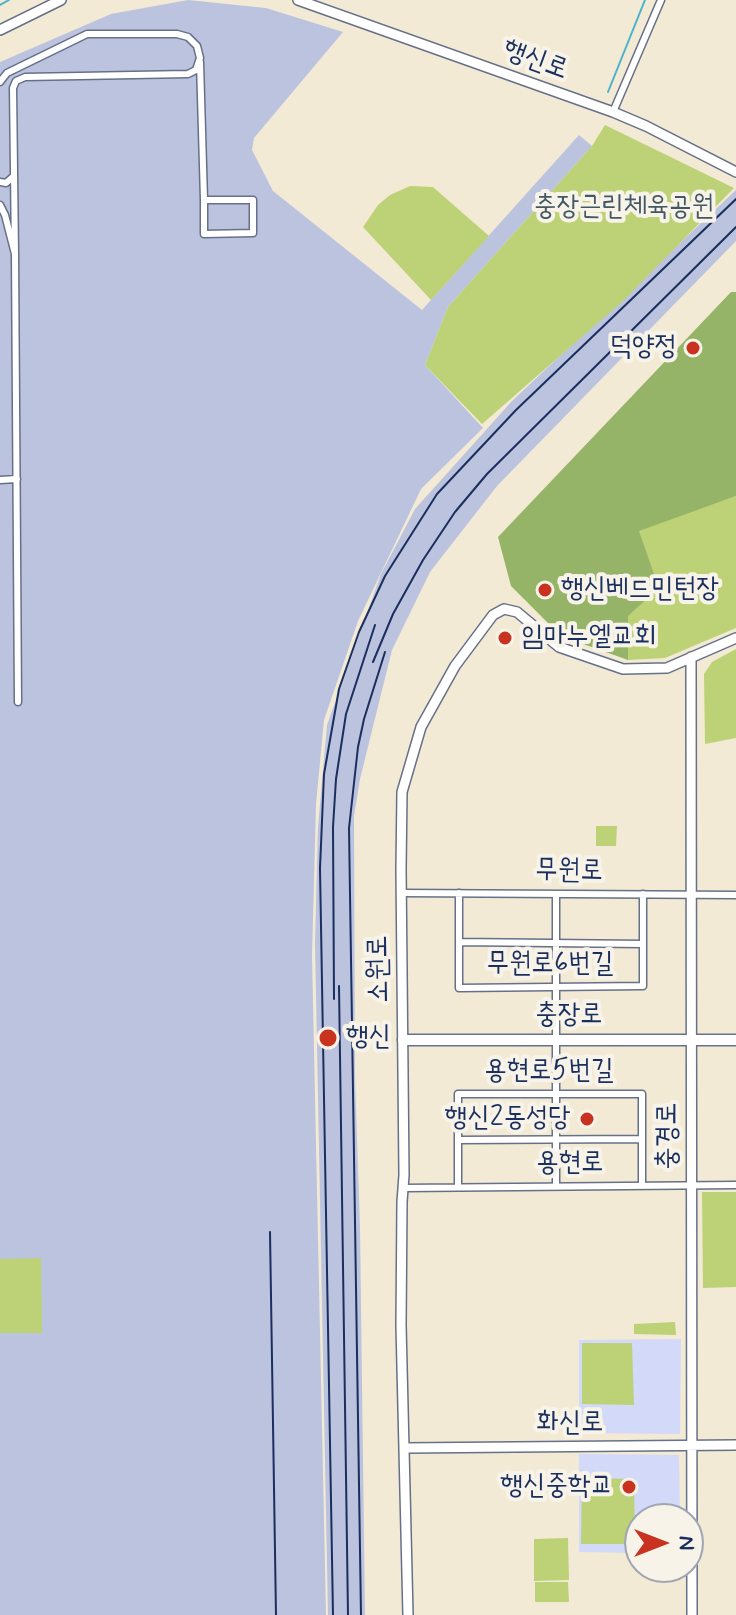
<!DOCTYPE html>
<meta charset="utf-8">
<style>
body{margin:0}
#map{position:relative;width:736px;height:1615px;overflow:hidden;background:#f2ead4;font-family:Mynerve,sans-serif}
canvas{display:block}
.north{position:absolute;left:624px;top:1503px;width:80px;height:80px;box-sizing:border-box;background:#f7f3e8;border:2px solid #9fa5b1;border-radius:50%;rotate:90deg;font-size:22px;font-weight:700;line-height:32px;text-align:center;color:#1b2f5e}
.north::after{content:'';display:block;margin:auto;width:28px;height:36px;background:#c8321e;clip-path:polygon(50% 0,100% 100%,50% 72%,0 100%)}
</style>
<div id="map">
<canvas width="736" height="1615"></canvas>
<div class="north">N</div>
</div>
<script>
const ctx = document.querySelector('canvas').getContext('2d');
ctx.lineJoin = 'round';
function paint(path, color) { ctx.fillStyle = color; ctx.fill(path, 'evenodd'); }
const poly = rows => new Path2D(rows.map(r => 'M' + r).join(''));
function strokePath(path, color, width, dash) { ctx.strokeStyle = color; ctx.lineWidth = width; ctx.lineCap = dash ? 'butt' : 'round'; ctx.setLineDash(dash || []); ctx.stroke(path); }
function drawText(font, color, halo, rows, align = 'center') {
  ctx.font = font + ' Mynerve,"Poor Story",sans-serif'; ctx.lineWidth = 8; ctx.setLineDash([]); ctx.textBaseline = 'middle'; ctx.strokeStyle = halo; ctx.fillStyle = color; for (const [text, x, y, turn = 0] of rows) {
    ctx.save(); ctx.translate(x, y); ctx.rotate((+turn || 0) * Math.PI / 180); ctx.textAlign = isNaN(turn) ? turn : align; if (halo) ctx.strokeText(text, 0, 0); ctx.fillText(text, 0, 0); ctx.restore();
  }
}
paint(poly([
 [681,1339,680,1434,579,1433,579,1340],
 [579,1454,679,1455,680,1519,640,1519,640,1553,579,1552]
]), '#d2d9f9');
paint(poly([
 [188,0,266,8,343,32,254,138,252,150,273,191,422,310,579,135,592,146,448,307,425,365,483,428,421,489,358,621,324,720,316,804,312,956,326,1615,0,1615,0,62,111,14],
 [736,190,736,241,497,486,430,572,392,650,360,779,354,816,355,1077,360,1228,365,1615,328,1615,315,943,318,827,327,725,381,574,415,509,512,401]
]), '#bcc3de');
paint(poly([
 [605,125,734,188,623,301,482,424,425,365,448,307,592,146],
 [410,186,433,187,489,236,431,300,363,227,378,205,390,195],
 [736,496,736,628,665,658,628,660,627,616,659,588,638,530],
 [736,649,736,738,705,744,704,674,712,662],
 [596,826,617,826,616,846,596,846],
 [702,1192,736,1192,736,1287,703,1288],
 [41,1258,42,1333,0,1333,0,1259],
 [675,1322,676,1335,634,1334,634,1324],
 [582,1343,632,1343,634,1405,582,1404],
 [582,1478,634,1479,635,1544,581,1544],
 [568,1538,569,1580,534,1581,534,1539],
 [535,1582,568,1582,569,1602,535,1602]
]), '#bdd276');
paint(poly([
 [731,292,736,292,736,496,639,531,659,588,628,616,628,660,561,636,511,586,498,537]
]), '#96b467');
strokePath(poly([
 [0,5,9,0],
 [608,92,645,0]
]), '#4cb3cb', 2);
const minor = poly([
 [200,62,204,200,253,200,253,233,204,234,204,200],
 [0,82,7,73,87,34,177,34,188,37,197,46,200,58,196,70,188,74,25,77,16,81,13,88,15,254],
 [613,112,661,0],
 [0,182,6,183,14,176],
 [0,205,5,215,15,254,18,702],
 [0,480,17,479],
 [401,893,736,895],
 [459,893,459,988,643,986,643,894],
 [556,895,556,1186],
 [459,942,643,944],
 [458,1140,642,1139],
 [458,1187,458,1094,642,1094,642,1186],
 [404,1188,736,1185]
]);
const secondary = poly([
 [298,0,613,112,646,126,736,172],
 [0,30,61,0],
 [691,657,692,1615],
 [405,1448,736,1445],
 [408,1615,401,1325,402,1202,404,1175,401,869,402,792,421,727,455,666,493,615,504,609,517,612,559,647,623,669,667,668,736,638]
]);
const primary = poly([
 [403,1040,736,1040]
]);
strokePath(minor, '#667087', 9);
strokePath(secondary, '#667087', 12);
strokePath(primary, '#667087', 13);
strokePath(minor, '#fff', 6);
strokePath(secondary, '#fff', 9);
strokePath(primary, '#fff', 10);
strokePath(poly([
 [373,662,393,614,423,560,455,512,487,474,736,227],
 [339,986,348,1615],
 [334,999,333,827,336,779,346,714,375,625],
 [270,1232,276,1615],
 [333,1615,320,868,324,774,339,689,359,632,385,576,437,494,516,410,736,199],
 [361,1615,349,828,358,747,364,719,385,652]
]), '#1b2f5e', 2);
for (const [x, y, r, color] of [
 [693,348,8,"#c8321e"],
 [545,590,8,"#c8321e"],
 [505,638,8,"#c8321e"],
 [328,1038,10,"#c8321e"],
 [587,1119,8,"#c8321e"],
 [629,1487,8,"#c8321e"]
]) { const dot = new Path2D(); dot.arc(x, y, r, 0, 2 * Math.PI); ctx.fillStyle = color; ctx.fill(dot); strokePath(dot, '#f7f3e8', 3); }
drawText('28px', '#1b2f5e', '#f7f3e8', [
 ["행신로",535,61,20],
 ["무원로",569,872,1],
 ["무원로6번길",550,965],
 ["소원로",380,969,-91],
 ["충장로",569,1016],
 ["용현로5번길",549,1072],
 ["충경로",669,1136,-90],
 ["용현로",570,1164],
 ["화신로",570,1424]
]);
drawText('28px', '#445864', '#f7f3e8', [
 ["충장근린체육공원",624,208]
]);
drawText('28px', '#1b2f5e', '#f7f3e8', [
 ["덕양정",677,348],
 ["행신베드민턴장",561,590,"left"],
 ["임마누엘교회",521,638,"left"],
 ["행신",346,1038,"left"],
 ["행신2동성당",571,1119],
 ["행신중학교",613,1487]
], 'right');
</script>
